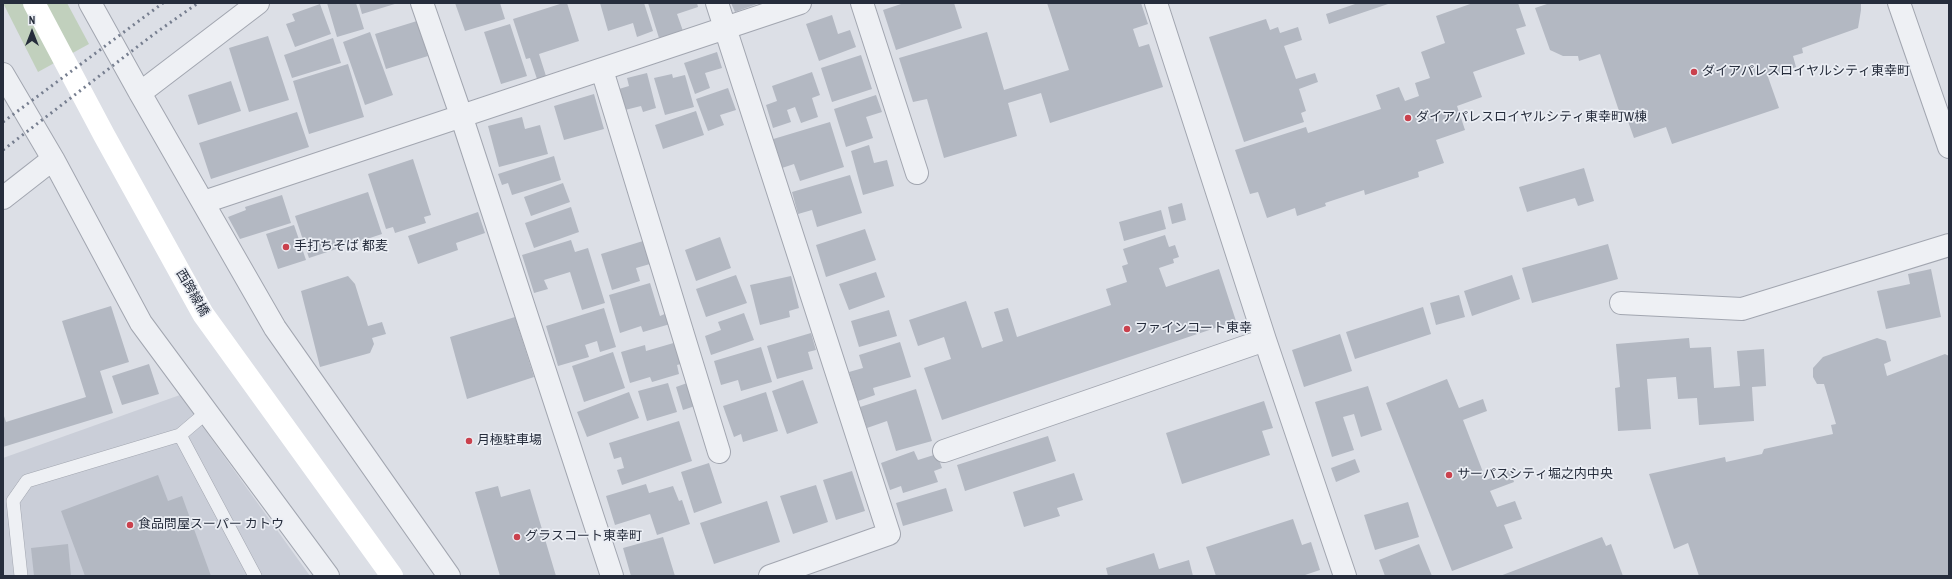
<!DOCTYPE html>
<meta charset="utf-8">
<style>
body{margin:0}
#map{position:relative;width:1952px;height:579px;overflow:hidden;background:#dcdfe6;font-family:"Archivo Narrow",sans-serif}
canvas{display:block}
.frame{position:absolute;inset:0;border:4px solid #262d3c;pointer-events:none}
.north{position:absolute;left:12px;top:12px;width:40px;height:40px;-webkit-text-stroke:3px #ebeef4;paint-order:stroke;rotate:0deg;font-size:11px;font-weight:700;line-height:16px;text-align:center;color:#262d3c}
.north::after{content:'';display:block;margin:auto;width:14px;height:18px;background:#262d3c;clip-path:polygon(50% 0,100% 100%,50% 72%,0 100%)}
</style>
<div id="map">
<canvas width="1952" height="579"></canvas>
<div class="frame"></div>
<div class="north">N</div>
</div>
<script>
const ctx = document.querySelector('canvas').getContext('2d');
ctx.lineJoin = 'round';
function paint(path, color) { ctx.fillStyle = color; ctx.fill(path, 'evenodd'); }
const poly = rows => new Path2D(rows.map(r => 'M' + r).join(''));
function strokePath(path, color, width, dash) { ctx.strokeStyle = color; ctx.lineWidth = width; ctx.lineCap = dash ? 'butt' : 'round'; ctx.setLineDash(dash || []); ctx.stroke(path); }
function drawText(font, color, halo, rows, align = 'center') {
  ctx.font = font + ' "Archivo Narrow","Noto Sans JP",sans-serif'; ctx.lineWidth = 3.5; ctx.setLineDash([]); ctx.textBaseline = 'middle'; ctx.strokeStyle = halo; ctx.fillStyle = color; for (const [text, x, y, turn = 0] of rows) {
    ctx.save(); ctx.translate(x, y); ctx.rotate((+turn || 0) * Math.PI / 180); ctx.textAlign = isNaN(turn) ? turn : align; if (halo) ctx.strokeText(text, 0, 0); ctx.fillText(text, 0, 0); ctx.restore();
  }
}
paint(poly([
 [180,395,310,576,3,576,3,458]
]), '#caced8');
paint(poly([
 [3,3,67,3,89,44,38,72]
]), '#c1d0bd');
paint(poly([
 [327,3,356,3,364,29,337,37],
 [359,3,398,3,362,14],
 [455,3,500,3,505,19,465,31],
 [563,3,567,3,579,41,539,54,546,76,537,79,530,58,526,59,513,19],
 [600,3,644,3,653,31,637,37,633,23,608,31],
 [648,3,697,3,698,7,677,14,683,31,659,38],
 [731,3,760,3,735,12],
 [904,3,954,3,962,28,896,50,883,10],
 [1047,3,1141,3,1148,24,1133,29,1139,47,1149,44,1163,87,1050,123,1041,93,1008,103,1017,136,944,158,927,99,913,102,899,58,987,32,1004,90,1069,70],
 [1358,3,1391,3,1329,24,1326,14],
 [1473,3,1518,3,1526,26,1516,29,1525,54,1473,72,1482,97,1457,106,1465,130,1436,140,1444,163,1418,172,1419,177,1365,195,1364,190,1325,203,1326,206,1297,216,1295,208,1267,218,1258,192,1250,194,1235,150,1306,127,1308,133,1381,109,1376,95,1399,87,1405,101,1419,96,1415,83,1430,78,1421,52,1445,43,1436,16],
 [1550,3,1861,3,1861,10,1858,28,1802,48,1803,53,1793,56,1796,67,1768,77,1779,108,1672,144,1666,127,1634,138,1625,113,1620,114,1600,54,1579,61,1578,56,1563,56,1550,50,1535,8],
 [320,4,331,34,295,47,286,24,295,21,292,14],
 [832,15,838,34,850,30,856,47,819,61,806,24],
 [1266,19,1270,30,1278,27,1280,33,1298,27,1302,40,1284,46,1296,79,1315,73,1318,82,1299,89,1306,111,1301,113,1304,122,1244,142,1209,37],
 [417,21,428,56,386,69,375,34],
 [510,24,527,76,501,84,484,32],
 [370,32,393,95,365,105,343,42],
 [268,36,289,100,249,112,229,48],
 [333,38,341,63,292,78,284,55],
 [717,52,722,68,705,73,710,88,695,94,684,63],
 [861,55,872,89,832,102,821,68],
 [348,64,364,117,309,134,293,81],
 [812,72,820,95,812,98,818,117,801,123,795,107,787,110,791,122,773,128,766,105,777,101,772,86],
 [647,73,656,108,643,112,641,106,625,110,619,89,629,86,627,78],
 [672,74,673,78,685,75,694,107,665,115,654,78],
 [231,81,241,111,198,125,188,95],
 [728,88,736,110,720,115,724,125,708,131,696,99],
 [594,94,604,129,564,140,554,106],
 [876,95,882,112,866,117,873,138,846,147,834,109],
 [696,111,704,135,663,149,655,125],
 [297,112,309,147,211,179,199,143],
 [522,117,525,129,540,125,548,154,499,167,488,126],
 [830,122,844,167,800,181,794,164,779,169,770,140],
 [869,145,874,163,887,160,894,186,863,195,851,151],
 [554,156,561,180,512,195,508,183,502,185,498,174],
 [413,159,431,215,424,217,426,223,395,233,393,227,386,229,368,174],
 [1584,168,1594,201,1578,206,1575,198,1527,212,1519,187],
 [850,175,862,213,817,227,812,210,798,214,792,192],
 [563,183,570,202,531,216,524,197],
 [368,192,382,234,309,258,295,216],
 [282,195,291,223,240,239,228,217,246,210,245,207],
 [1182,203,1186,220,1172,224,1168,207],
 [571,207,579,232,534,248,525,223],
 [1161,210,1166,229,1124,241,1119,222],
 [478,212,485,233,456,243,458,250,418,264,408,236],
 [294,225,306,260,278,269,266,234],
 [865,229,876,260,826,277,816,245],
 [1165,235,1169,247,1175,245,1179,257,1173,259,1174,263,1159,268,1166,287,1219,269,1236,321,942,420,924,368,951,359,944,337,918,346,909,320,966,301,982,348,1003,341,994,312,1008,308,1017,337,1111,305,1106,289,1127,282,1122,266,1128,264,1123,249],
 [720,237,731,268,696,281,685,250],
 [571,240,575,252,588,248,605,303,582,310,570,272,544,280,548,289,534,293,522,255],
 [643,241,650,264,636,268,640,281,612,290,601,254],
 [1608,244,1618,279,1532,303,1522,268],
 [1931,269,1941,317,1886,329,1877,291,1910,284,1908,274],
 [876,272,885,297,849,310,839,284],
 [736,275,747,303,706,317,696,289],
 [1512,275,1520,299,1472,316,1464,291],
 [348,276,355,284,368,326,382,322,386,334,372,338,374,344,370,353,320,367,301,291],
 [791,276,799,308,789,311,790,317,760,325,750,285],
 [650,283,660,316,667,313,670,324,643,332,641,326,620,333,609,295],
 [1459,295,1465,317,1436,325,1430,303],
 [111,306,129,362,100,371,113,413,3,447,3,413,6,422,86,397,62,321],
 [1423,307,1431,334,1355,359,1346,332],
 [604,308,616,347,600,352,597,341,585,345,589,357,558,366,546,326],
 [889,310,897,336,859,347,851,321],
 [744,313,754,340,711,355,705,336,721,330,718,322],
 [515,317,534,377,467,399,450,337],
 [811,333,816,350,808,352,813,369,777,379,767,346],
 [1340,334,1352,371,1304,387,1292,350],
 [1689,338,1690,348,1711,347,1714,388,1740,386,1737,351,1764,349,1766,386,1752,387,1754,421,1699,425,1697,398,1678,399,1676,377,1647,379,1651,429,1618,431,1615,388,1620,387,1616,344],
 [1877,338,1886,341,1891,361,1884,364,1887,376,1945,354,1949,356,1949,576,1699,576,1688,543,1674,549,1649,474,1725,457,1726,462,1762,454,1764,449,1833,434,1831,425,1836,424,1824,384,1817,384,1813,377,1813,368,1823,357],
 [677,342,684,363,677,365,679,374,652,382,650,377,630,383,621,352,645,345,646,351],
 [900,342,911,377,873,388,875,395,858,401,849,372,863,368,859,355],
 [761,347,772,382,741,391,738,380,721,385,714,361],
 [613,352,625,388,584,402,572,366],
 [149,364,159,394,122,405,112,376],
 [1447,379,1459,408,1483,399,1487,411,1463,420,1486,480,1510,470,1514,482,1490,491,1497,507,1515,501,1522,519,1504,525,1513,548,1452,571,1386,403],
 [803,380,818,423,787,434,772,391],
 [690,382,698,405,683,410,676,387],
 [668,383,677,412,647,421,638,391],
 [1368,386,1382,430,1361,437,1354,414,1343,417,1354,450,1332,457,1315,402],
 [916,389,932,441,896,451,887,421,867,428,860,407],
 [629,392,639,418,587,437,577,412],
 [766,392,778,431,743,442,741,434,734,437,723,406],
 [1264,401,1273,428,1262,431,1270,455,1182,484,1166,433],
 [679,421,692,461,622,485,617,470,624,468,621,457,614,459,609,443],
 [1048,436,1056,461,965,491,957,465],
 [914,451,918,460,937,454,942,468,934,471,938,482,903,493,901,486,890,490,881,463],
 [1355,459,1360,472,1336,482,1331,468],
 [709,463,722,503,694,513,681,472],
 [852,471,865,511,836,520,823,480],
 [1074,473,1083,500,1057,508,1060,516,1024,527,1013,492],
 [158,475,168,501,182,496,211,576,85,576,61,511],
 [646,484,649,493,673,486,679,501,682,500,690,524,657,535,650,514,615,525,606,496],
 [816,485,828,522,793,534,780,496],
 [498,486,501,497,530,489,556,576,500,576,475,492],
 [946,488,953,511,903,526,896,503],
 [767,501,780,542,714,564,700,523],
 [1408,502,1419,537,1375,550,1364,515],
 [1293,519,1302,545,1311,542,1320,570,1302,576,1216,576,1206,547],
 [663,537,675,576,631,576,623,548],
 [1602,537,1606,546,1611,544,1623,576,1500,576],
 [68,544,71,576,34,576,31,548],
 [1419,544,1432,576,1385,576,1379,560],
 [1154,553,1159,569,1189,560,1193,576,1108,576,1106,568]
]), '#b3b8c2');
const service = poly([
 [207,412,180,435,255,576],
 [21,576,13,501,27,481,180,435]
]);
const minor = poly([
 [90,3,140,93,275,328,449,576],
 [422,3,461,115,612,576],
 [717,3,889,534,770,576],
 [862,3,917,173],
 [1156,3,1265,340,1345,576],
 [1899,3,1949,147],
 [602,70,719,452],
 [3,74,53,159,141,323,328,576],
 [140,93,258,3],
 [3,198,53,159],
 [204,202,800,3],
 [1621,303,1742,309,1949,245],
 [944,451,1265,340]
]);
strokePath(service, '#a2a6b0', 14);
strokePath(minor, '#a2a6b0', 24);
strokePath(service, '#eef0f4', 13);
strokePath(minor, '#eef0f4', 22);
strokePath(poly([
 [34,3,104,135,203,314,392,576]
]), '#fff', 22);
strokePath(poly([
 [3,122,163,3],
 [3,150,154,34,198,3]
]), '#767e8f', 3, [2, 4]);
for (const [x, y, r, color] of [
 [1694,72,4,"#ca414d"],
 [1408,118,4,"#ca414d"],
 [286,247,4,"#ca414d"],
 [1127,329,4,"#ca414d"],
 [469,441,4,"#ca414d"],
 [1449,475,4,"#ca414d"],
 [130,525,4,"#ca414d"],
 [517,537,4,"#ca414d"]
]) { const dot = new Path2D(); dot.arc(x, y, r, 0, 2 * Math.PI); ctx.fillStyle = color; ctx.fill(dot); strokePath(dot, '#ebeef4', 1.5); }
drawText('13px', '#262d3c', '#ebeef4', [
 ["ダイアパレスロイヤルシティ東幸町",1702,72],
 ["ダイアパレスロイヤルシティ東幸町W棟",1416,118],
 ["手打ちそば 都麦",294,247],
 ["ファインコート東幸",1135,329],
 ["月極駐車場",477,441],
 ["サーパスシティ堀之内中央",1457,475],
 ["食品問屋スーパー カトウ",138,525],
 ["グラスコート東幸町",525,537]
], 'left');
drawText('13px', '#262d3c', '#ebeef4', [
 ["西跨線橋",192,293,60]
]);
</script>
